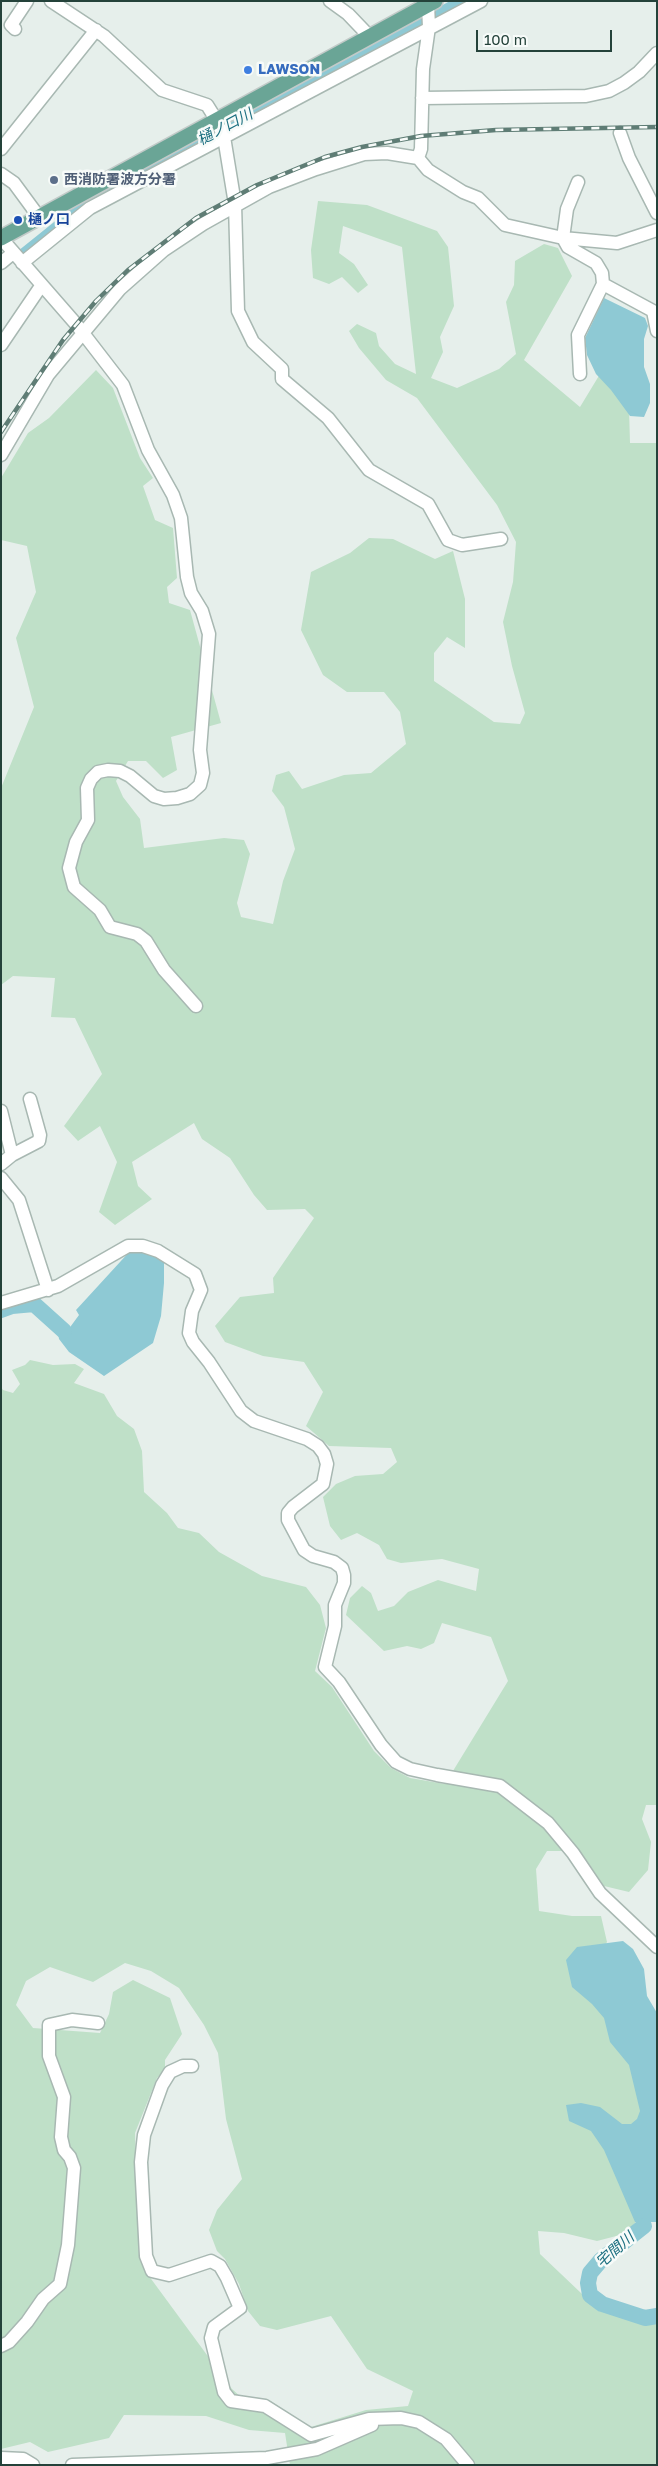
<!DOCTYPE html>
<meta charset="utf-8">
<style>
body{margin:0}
#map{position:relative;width:658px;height:2466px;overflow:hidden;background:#e6efeb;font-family:"Golos Text",sans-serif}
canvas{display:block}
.frame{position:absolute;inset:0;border:2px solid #24423a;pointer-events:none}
.scale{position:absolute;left:476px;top:30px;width:136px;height:22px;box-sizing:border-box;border:2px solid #24423a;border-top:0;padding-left:6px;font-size:15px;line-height:18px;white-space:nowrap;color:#24423a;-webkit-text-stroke:4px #f7fbf9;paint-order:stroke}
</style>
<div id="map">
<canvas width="658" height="2466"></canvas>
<div class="frame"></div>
<div class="scale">100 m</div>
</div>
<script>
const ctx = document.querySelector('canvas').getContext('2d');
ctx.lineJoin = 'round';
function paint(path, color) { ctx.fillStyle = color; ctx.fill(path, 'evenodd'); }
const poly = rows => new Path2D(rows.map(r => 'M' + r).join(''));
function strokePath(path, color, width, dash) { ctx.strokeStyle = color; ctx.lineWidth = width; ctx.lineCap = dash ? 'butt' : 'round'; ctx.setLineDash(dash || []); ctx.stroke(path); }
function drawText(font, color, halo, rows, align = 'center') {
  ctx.font = font + ' "Golos Text","Noto Sans JP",sans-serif'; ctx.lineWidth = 5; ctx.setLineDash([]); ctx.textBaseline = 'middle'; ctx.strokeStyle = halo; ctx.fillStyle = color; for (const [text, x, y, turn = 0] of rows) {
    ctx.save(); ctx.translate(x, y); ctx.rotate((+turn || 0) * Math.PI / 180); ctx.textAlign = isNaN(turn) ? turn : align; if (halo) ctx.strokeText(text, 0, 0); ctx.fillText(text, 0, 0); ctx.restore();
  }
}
paint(poly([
 [318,201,367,205,437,231,448,247,454,306,440,337,443,352,431,378,457,388,499,369,516,354,506,302,514,285,515,261,544,244,558,248,572,276,524,360,580,407,600,374,629,408,630,443,657,443,657,1805,646,1805,642,1819,651,1842,648,1870,629,1892,604,1886,580,1851,547,1851,536,1869,539,1911,572,1916,601,1916,607,1942,593,1965,657,2126,645,2213,624,2234,597,2241,564,2233,538,2231,540,2254,581,2293,597,2310,642,2324,657,2321,657,2465,290,2465,285,2433,249,2430,206,2416,124,2415,109,2438,48,2452,30,2442,1,2449,1,1387,3,1390,13,1393,20,1384,12,1370,25,1365,30,1360,53,1365,75,1364,84,1369,74,1383,104,1394,117,1416,134,1429,142,1451,144,1492,167,1513,178,1528,199,1533,219,1552,262,1576,306,1587,320,1605,326,1628,315,1671,332,1687,374,1751,391,1768,410,1778,445,1784,508,1681,491,1637,442,1623,434,1643,421,1649,407,1646,384,1651,346,1615,350,1598,362,1586,371,1593,378,1611,394,1606,408,1592,438,1580,476,1591,479,1569,442,1559,401,1563,387,1559,379,1545,357,1533,341,1540,330,1526,323,1497,336,1484,355,1476,383,1474,397,1462,391,1448,329,1446,306,1426,323,1392,304,1362,263,1356,225,1342,215,1326,240,1297,274,1293,273,1278,314,1218,305,1209,267,1210,254,1195,230,1158,202,1139,194,1123,132,1162,138,1186,152,1199,115,1225,99,1212,117,1162,100,1126,78,1141,64,1126,102,1074,75,1018,51,1017,55,978,13,976,1,985,1,788,34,707,16,638,36,592,27,546,1,540,1,478,28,433,49,418,96,370,113,388,140,458,153,478,143,486,155,520,173,528,177,578,167,587,169,603,190,610,221,723,171,737,177,770,163,778,146,761,128,761,116,781,123,797,140,819,144,848,224,838,244,840,250,854,237,903,241,917,273,924,283,881,295,849,284,807,272,791,276,775,289,771,302,789,344,775,371,773,406,744,400,712,384,692,347,692,323,675,301,630,311,572,350,553,369,538,393,539,435,559,453,551,465,599,465,648,447,637,434,653,434,681,494,722,520,724,525,713,512,666,503,622,513,582,516,542,497,505,417,398,386,380,359,348,349,331,357,324,376,333,379,346,395,364,416,374,402,247,343,226,339,253,354,264,368,285,358,293,342,277,329,284,313,278,311,250],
 [125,1963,151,1971,179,1988,204,2025,218,2053,226,2119,242,2179,217,2210,209,2230,217,2251,225,2259,239,2284,248,2311,260,2326,277,2330,331,2316,367,2369,413,2391,408,2406,366,2410,311,2427,269,2400,242,2398,232,2389,146,2272,139,2256,135,2133,157,2078,165,2070,165,2060,182,2034,170,1998,133,1980,113,1992,109,2014,100,2033,33,2028,16,2005,26,1981,50,1967,93,1982]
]), '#bfe0c8');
paint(poly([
 [450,1,474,1,148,176,25,259,18,251,74,206],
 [604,298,645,318,648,326,644,339,644,367,650,384,650,403,644,417,630,416,611,390,596,374,587,355,585,338],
 [131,1250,146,1251,164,1261,164,1283,161,1316,153,1343,104,1376,69,1352,59,1339,58,1333,64,1326,68,1330,79,1315,76,1310],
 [623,1941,633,1949,644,1969,647,1996,657,2013,657,2222,635,2222,604,2150,591,2131,569,2121,566,2105,581,2103,600,2107,622,2124,631,2124,637,2119,640,2111,629,2065,610,2042,604,2018,592,2004,572,1987,566,1960,577,1947]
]), '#8ec9d4');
strokePath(poly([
 [1,1310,12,1306,34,1304,64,1331],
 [644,2226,601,2260,590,2273,588,2283,590,2295,602,2304,645,2318,657,2316]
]), '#8ec9d4', 16);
const minor = poly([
 [51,1,104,36,162,90,207,105,217,121,224,137,235,204,238,311,253,342,282,369,282,379,328,418,369,470,428,504,448,540,462,545,501,539],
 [330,1,348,14,370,37],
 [15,29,11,25,27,1],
 [422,98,586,96,609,91,624,83,639,72,657,53],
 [620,133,629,158,657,213],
 [1,149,96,30],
 [418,158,421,149,423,69,429,27,428,5],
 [1,174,14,183,39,217],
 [578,182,567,209,563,238,568,247,596,263,602,273,603,284,578,335,580,374],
 [1,238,76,324,123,385,148,450,173,495,181,518,187,577,191,593,202,611,209,634,200,750,203,773,200,785,190,794,177,798,164,799,154,796,130,776,120,771,108,770,98,772,91,779,87,788,88,820,76,842,69,868,74,887,100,910,110,927,137,934,146,941,164,970,196,1006],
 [1,263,13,253],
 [22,263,90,208,481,1],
 [603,284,653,311,657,331],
 [1,345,41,286],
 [1,455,48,375,120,289,164,250,203,224,269,187,316,169,364,154,387,153,418,158,428,170,463,192,478,198,505,225,563,238,617,243,657,230],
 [1,1111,12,1155,1,1164],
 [12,1155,39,1141,40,1135,30,1099],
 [1,1178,19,1200,48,1290],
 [1,1303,58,1286,128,1246,143,1246,158,1251,195,1274,201,1290,192,1311,189,1333,193,1342,209,1362,241,1411,254,1421,307,1439,318,1446,324,1454,327,1464,323,1484,293,1507,288,1513,288,1520,304,1550,313,1556,334,1562,342,1568,344,1575,344,1583,335,1605,335,1626,325,1667,339,1682,381,1745,396,1762,410,1769,437,1775,500,1786,548,1823,573,1853,600,1893,657,1947],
 [192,2066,183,2066,170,2072,162,2085,144,2135,141,2162,146,2256,152,2271,169,2275,211,2261,220,2266,227,2278,240,2308,214,2327,211,2338,224,2392,231,2401,265,2406,311,2435,369,2419,401,2418,419,2422,446,2439,468,2465],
 [1,2346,9,2342,27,2322,43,2299,60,2284,68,2245,74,2168,70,2157,64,2150,61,2137,64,2097,49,2056,49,2025,72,2020,98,2023],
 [1,2458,23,2459,33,2465],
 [72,2465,267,2458,317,2449,372,2425]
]);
const major = poly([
 [1,238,435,1]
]);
strokePath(minor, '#a8b8b2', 15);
strokePath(major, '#c2cac8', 18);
strokePath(minor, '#fff', 12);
strokePath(major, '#6aa596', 15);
const rail = poly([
 [1,432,63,340,96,301,128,270,196,218,257,185,325,157,362,147,421,136,496,130,657,127]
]);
strokePath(rail, '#5f7d75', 4.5);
strokePath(rail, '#f7fbf9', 2.5, [8]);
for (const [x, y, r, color] of [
 [248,70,5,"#3f7fe0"],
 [54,180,5,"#5c6f8a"],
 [18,220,5,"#1a4fb4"]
]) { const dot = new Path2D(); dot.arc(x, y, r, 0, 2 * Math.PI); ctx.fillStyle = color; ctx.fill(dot); strokePath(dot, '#f7fbf9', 2); }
drawText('bold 14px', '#366cbe', '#f7fbf9', [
 ["LAWSON",258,70]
], 'left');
drawText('bold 14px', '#4e5e75', '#f7fbf9', [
 ["西消防署波方分署",64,180]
], 'left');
drawText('bold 14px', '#164399', '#f7fbf9', [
 ["樋ノ口",28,220]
], 'left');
drawText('italic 15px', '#1c6f80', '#f7fbf9', [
 ["樋ノ口川",225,127,-28],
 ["宅間川",615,2250,-41]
]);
</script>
